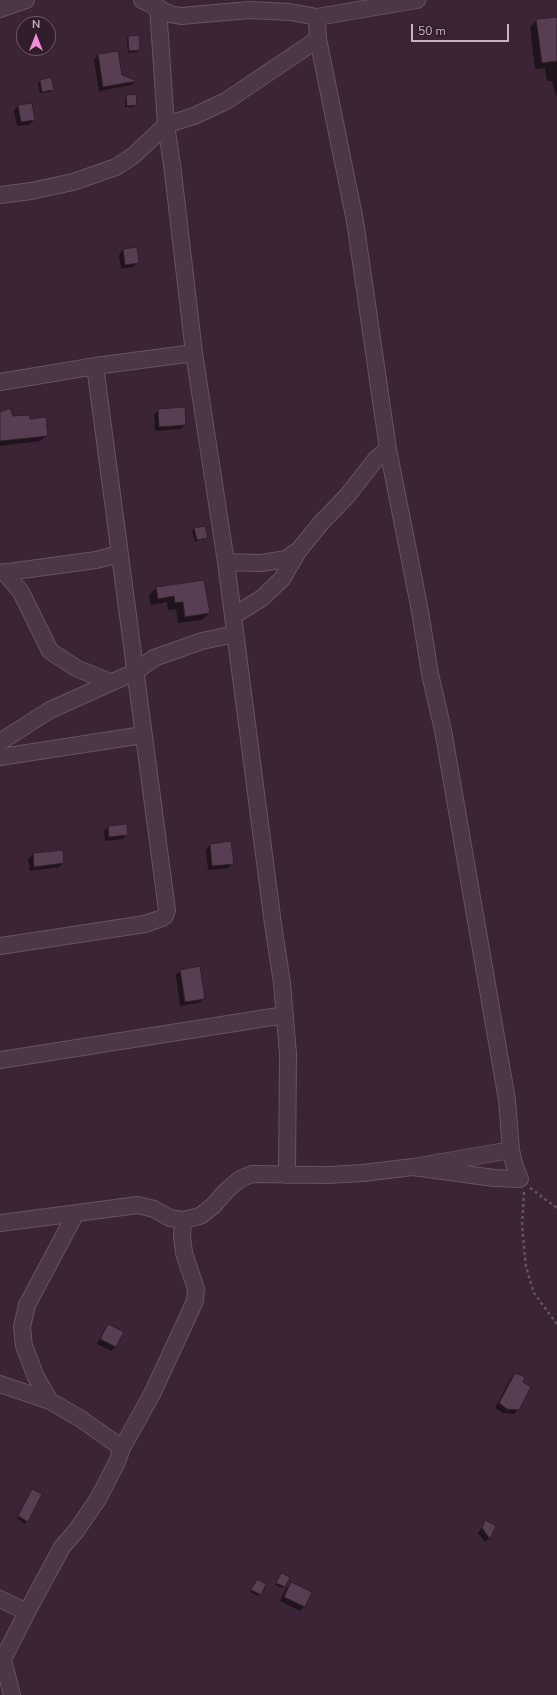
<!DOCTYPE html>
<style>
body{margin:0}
#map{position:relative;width:557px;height:1695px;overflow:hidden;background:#3a2435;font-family:"Nunito Sans",sans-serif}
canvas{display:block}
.north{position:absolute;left:16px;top:16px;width:40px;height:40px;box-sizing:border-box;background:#301d2b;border:1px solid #6c5967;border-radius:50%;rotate:0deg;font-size:11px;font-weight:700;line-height:16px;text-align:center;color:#c6b3c1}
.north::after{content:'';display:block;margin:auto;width:14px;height:18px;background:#f18ed5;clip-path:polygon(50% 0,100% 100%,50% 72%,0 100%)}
.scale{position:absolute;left:411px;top:24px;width:98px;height:18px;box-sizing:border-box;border:2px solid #c6b3c1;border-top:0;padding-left:5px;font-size:12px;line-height:14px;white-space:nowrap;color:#c6b3c1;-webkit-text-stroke:3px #301d2b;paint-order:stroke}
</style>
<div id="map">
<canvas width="557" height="1695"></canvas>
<div class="north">N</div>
<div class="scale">50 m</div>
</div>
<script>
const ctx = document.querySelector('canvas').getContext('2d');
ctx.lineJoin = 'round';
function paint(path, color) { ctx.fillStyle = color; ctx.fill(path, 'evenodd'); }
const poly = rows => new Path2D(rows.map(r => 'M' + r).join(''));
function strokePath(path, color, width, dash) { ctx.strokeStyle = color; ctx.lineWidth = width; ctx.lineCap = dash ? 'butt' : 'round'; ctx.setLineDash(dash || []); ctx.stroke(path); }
paint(poly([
 [557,18,557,96,556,96,552,81,547,81,545,68,535,69,530,27,537,20],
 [138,36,139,50,137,52,128,53,127,39,129,37],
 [117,52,121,75,135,81,132,85,99,91,94,60,98,55],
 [50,78,52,90,50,92,40,93,38,83,40,81],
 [127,96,136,105,134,107,125,107,125,98],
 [19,106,34,120,29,125,17,126,14,110],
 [136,248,138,262,133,267,121,269,119,255,123,250],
 [159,410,185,425,180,429,155,431,154,414],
 [0,413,13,417,29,420,47,435,40,441,0,446],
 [204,527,206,537,195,542,192,531,194,529],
 [203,581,209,613,202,620,178,623,176,609,168,610,167,602,151,605,149,595,156,588],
 [126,825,127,834,123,839,105,841,104,831,108,827],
 [230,842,233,863,228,868,208,870,206,850,210,845],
 [62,851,63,863,59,867,30,871,28,859,33,854],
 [199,967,204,998,199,1003,180,1006,176,975,180,971],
 [108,1325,115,1347,111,1351,97,1344,104,1330],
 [515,1374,522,1383,518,1410,514,1414,503,1413,495,1408,511,1378],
 [32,1490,41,1495,25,1524,17,1518],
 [486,1522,495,1527,489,1538,485,1542,478,1533],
 [281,1574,284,1586,282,1588,275,1585],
 [257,1580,260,1594,258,1596,250,1592],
 [291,1583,304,1606,300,1611,280,1601,286,1588]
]), '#0007');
const building = poly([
 [557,17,557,61,542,63,536,19,557,17],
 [139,35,140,50,129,51,128,36,139,35],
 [118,51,122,75,137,81,103,87,98,54,118,51],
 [51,77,54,90,42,92,40,80,51,77],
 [136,94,137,105,127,106,126,95,136,94],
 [32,103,35,120,21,122,18,105,32,103],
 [137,247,139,263,125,265,123,249,137,247],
 [185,407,186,425,159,427,158,409,185,407],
 [10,408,13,416,29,415,30,419,46,417,48,436,0,441,0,412,10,408],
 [205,526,208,538,197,540,194,528,205,526],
 [204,580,210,613,185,617,183,602,175,603,174,596,158,599,156,587,204,580],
 [127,824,128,835,109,837,108,826,127,824],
 [231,841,234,864,212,866,210,844,231,841],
 [63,850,64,863,34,867,33,853,63,850],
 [200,966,205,999,185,1002,180,970,200,966],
 [108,1324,124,1332,116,1347,100,1339,108,1324],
 [515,1373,525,1377,523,1382,531,1387,519,1410,507,1409,499,1403,515,1373],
 [32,1489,42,1494,28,1522,18,1516,32,1489],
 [485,1520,496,1526,490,1539,482,1528,485,1520],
 [281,1573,290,1577,285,1587,276,1583,281,1573],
 [257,1579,266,1584,261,1595,251,1590,257,1579],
 [291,1582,312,1592,305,1607,284,1597,291,1582]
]);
paint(building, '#573e52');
strokePath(building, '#321f2d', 1);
const minor = poly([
 [142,0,170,14,181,16,249,10,290,12,317,17],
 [158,7,166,125,172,164,194,353,226,562,273,924,282,983,288,1054,287,1175],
 [0,9,26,0],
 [0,195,31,191,73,182,116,167,133,156,166,125,194,116,226,101,318,39],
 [0,382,95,366,194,353],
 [226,562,261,563,286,559,299,550],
 [4,572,21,592,50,651,76,668,110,682],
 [0,573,96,560,108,557,119,553],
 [233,616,262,598,282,579,299,550,321,523,347,496,376,459,388,449],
 [0,742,50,710,135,672,154,658,202,641,235,634],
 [0,757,143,735],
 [0,946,145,924,162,918,165,916,167,910,95,366],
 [0,1060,285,1015],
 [413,1167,494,1178,520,1179,514,1164,511,1150,507,1100,443,730,430,674,420,611,388,449,355,221,318,39,317,17,417,0],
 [0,1223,138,1205,154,1209,170,1218,183,1220,200,1216,213,1206,226,1191,240,1179,252,1174,328,1175,363,1173,413,1167,511,1150],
 [0,1384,50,1401,81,1419,122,1448],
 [50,1401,36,1377,24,1346,22,1327,27,1305,76,1213],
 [0,1599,27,1612],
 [3,1660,12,1695],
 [0,1665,27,1612,62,1547,76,1531,98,1499,117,1462,122,1448,152,1394,195,1301,196,1289,184,1253,182,1236,183,1220]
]);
strokePath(minor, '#665361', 18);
strokePath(poly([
 [530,1188,557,1208],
 [524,1192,522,1226,526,1267,534,1293,557,1324]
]), '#615265', 2.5, [3, 3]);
strokePath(minor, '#4b3846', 16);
</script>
